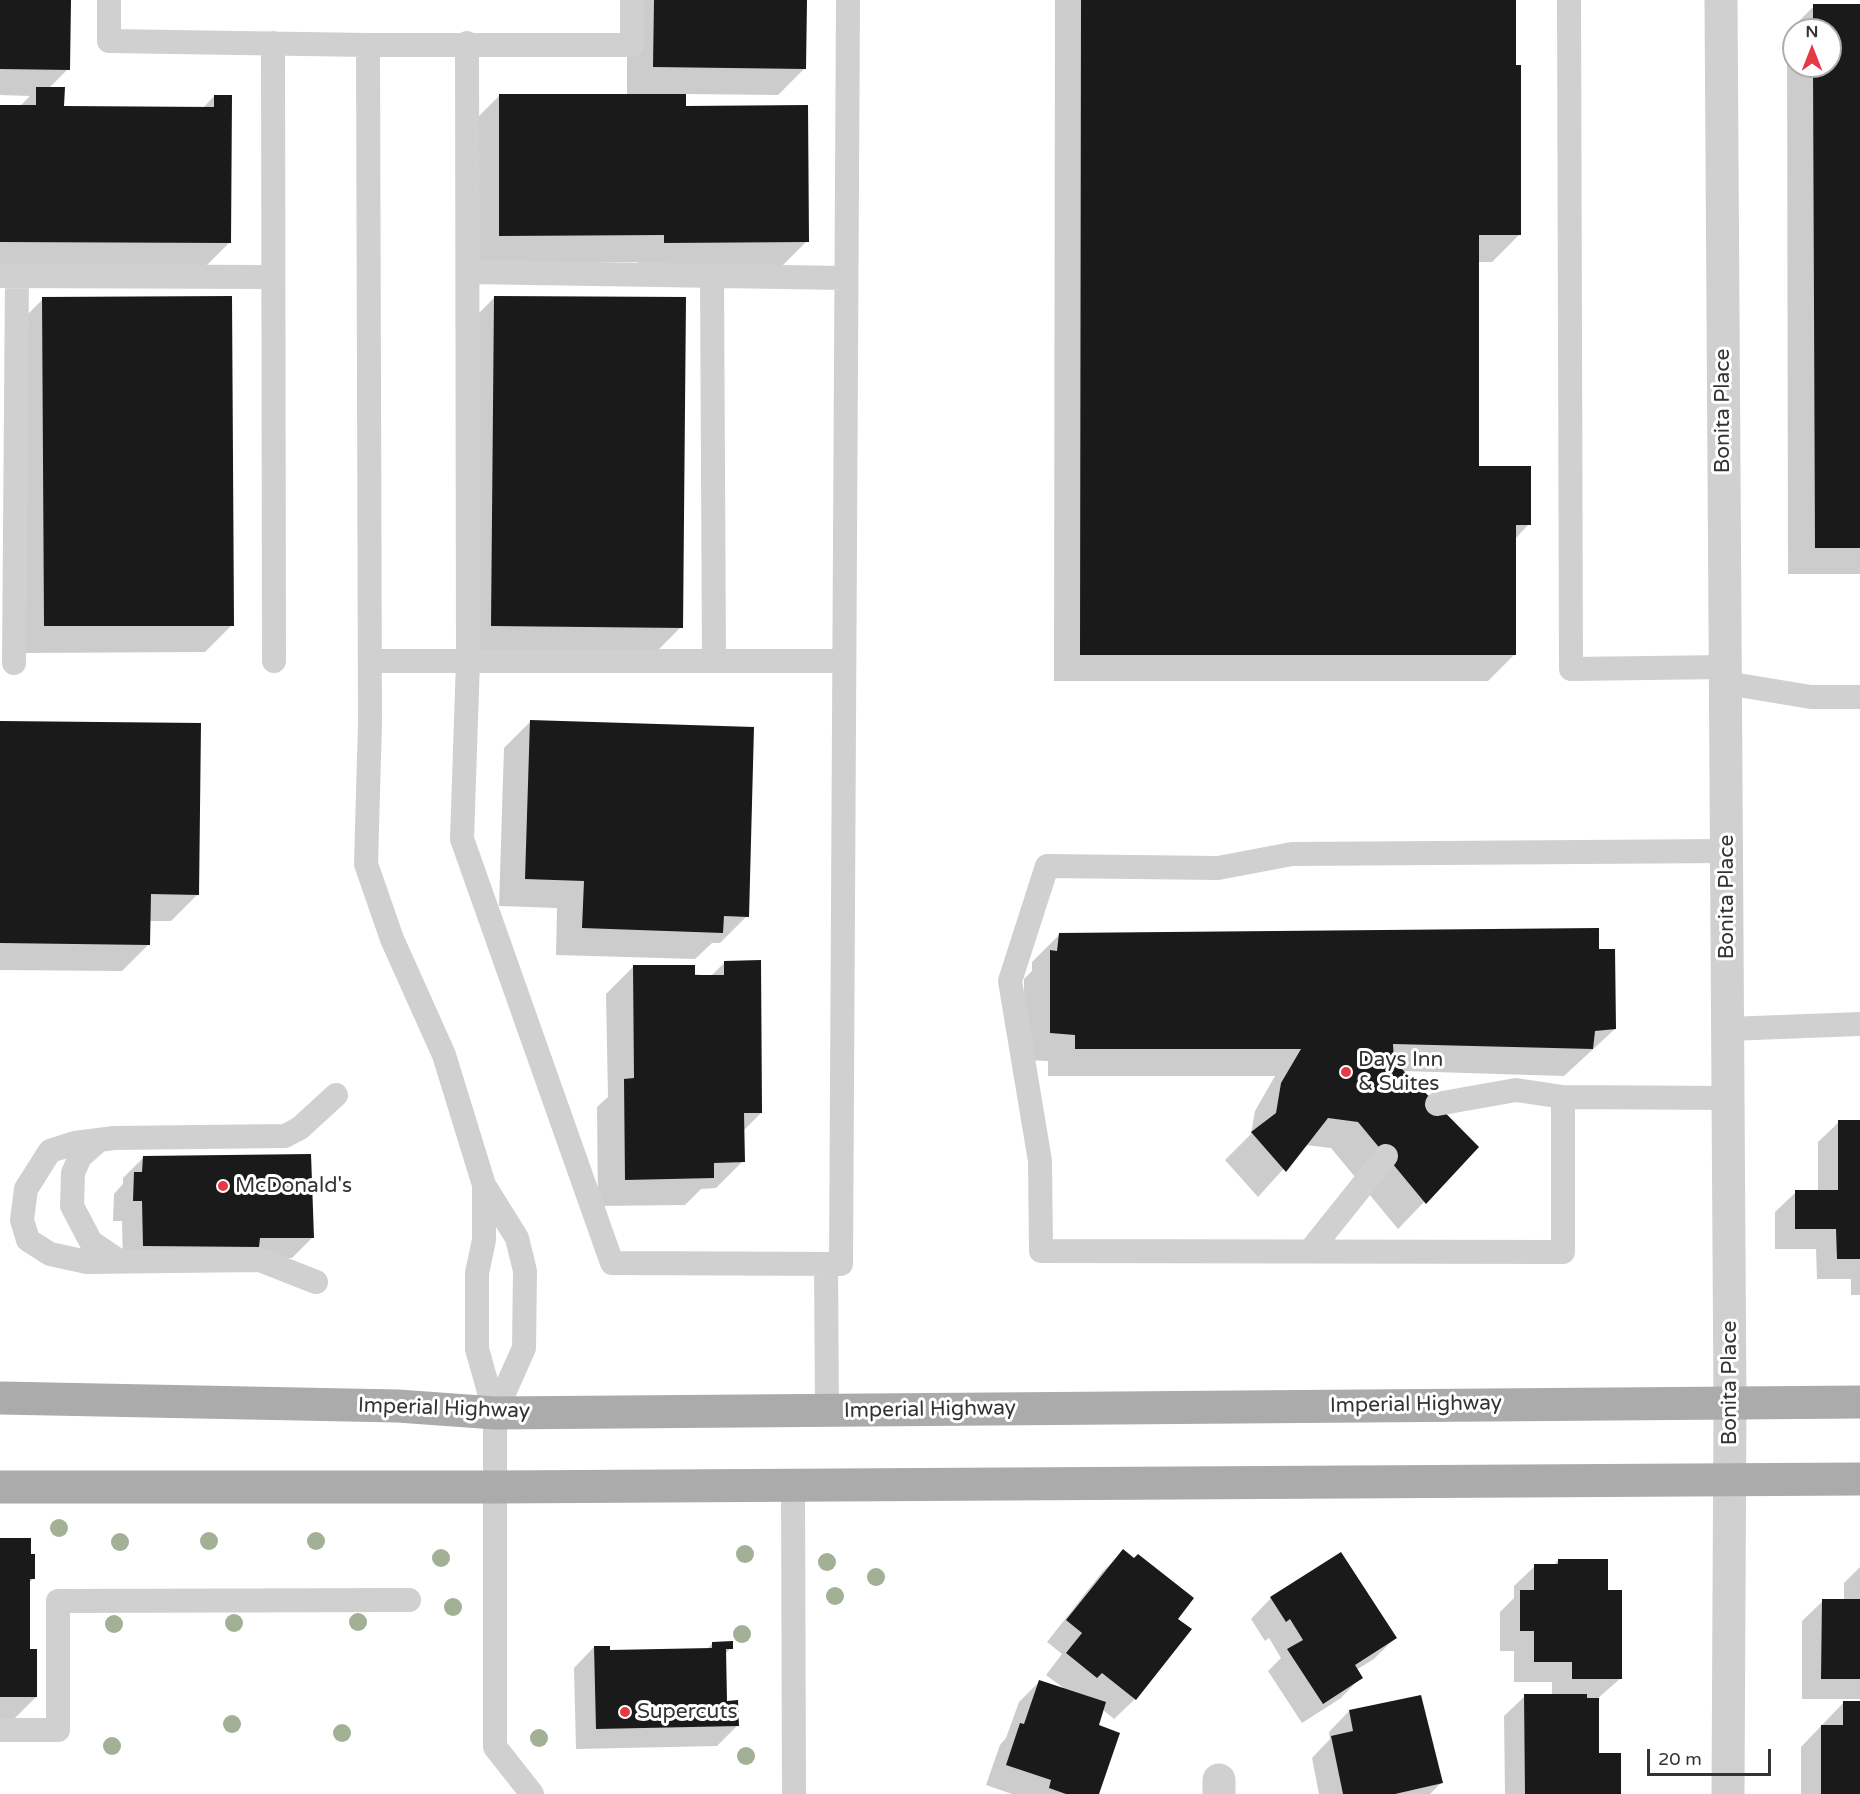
<!DOCTYPE html>
<style>
body{margin:0}
#map{position:relative;width:1860px;height:1794px;overflow:hidden;background:#fff;font-family:"Varela Round",sans-serif}
canvas{display:block}
.north{position:absolute;left:1782px;top:18px;width:60px;height:60px;box-sizing:border-box;background:#fff;border:2px solid #adadad;border-radius:50%;rotate:0deg;font-size:16px;font-weight:700;line-height:24px;text-align:center;color:#333}
.north::after{content:'';display:block;margin:auto;width:21px;height:27px;background:#e63946;clip-path:polygon(50% 0,100% 100%,50% 72%,0 100%)}
.scale{position:absolute;left:1647px;top:1749px;width:124px;height:27px;box-sizing:border-box;border:3px solid #333;border-top:0;padding-left:8px;font-size:18px;line-height:21px;white-space:nowrap;color:#333;-webkit-text-stroke:4px #fff;paint-order:stroke}
</style>
<div id="map">
<canvas width="1860" height="1794"></canvas>
<div class="north">N</div>
<div class="scale">20 m</div>
</div>
<script>
const ctx = document.querySelector('canvas').getContext('2d');
ctx.lineJoin = 'round';
function paint(path, color) { ctx.fillStyle = color; ctx.fill(path, 'evenodd'); }
const poly = rows => new Path2D(rows.map(r => 'M' + r).join(''));
function strokePath(path, color, width, dash) { ctx.strokeStyle = color; ctx.lineWidth = width; ctx.lineCap = dash ? 'butt' : 'round'; ctx.setLineDash(dash || []); ctx.stroke(path); }
function drawText(font, color, halo, rows, align = 'center') {
  ctx.font = font + ' "Varela Round",sans-serif'; ctx.lineWidth = 6; ctx.setLineDash([]); ctx.textBaseline = 'middle'; ctx.strokeStyle = halo; ctx.fillStyle = color; for (const [text, x, y, turn = 0] of rows) {
    ctx.save(); ctx.translate(x, y); ctx.rotate((+turn || 0) * Math.PI / 180); ctx.textAlign = isNaN(turn) ? turn : align; if (halo) ctx.strokeText(text, 0, 0); ctx.fillText(text, 0, 0); ctx.restore();
  }
}
paint(poly([
 [0,0,69,0,68,69,48,89,63,107,203,108,214,96,230,242,203,269,0,269,0,107,19,107,30,96,0,95],
 [627,0,806,0,805,68,778,95,685,94,685,107,807,241,780,268,638,269,638,262,473,262,472,123,499,96,627,95],
 [1055,0,1515,0,1519,235,1492,262,1477,262,1477,468,1529,524,1515,539,1515,654,1488,681,1054,681],
 [1814,6,1860,6,1860,574,1788,574,1787,33],
 [1794,30,1830,30,1830,66,1794,66],
 [495,297,681,627,654,654,465,653,468,324],
 [43,299,232,625,205,652,17,653,16,326],
 [531,721,747,916,720,943,712,943,695,959,556,955,557,908,499,906,504,748],
 [0,723,198,894,171,921,149,921,149,944,122,971,0,970],
 [1059,935,1597,950,1615,1029,1564,1076,1402,1071,1477,1147,1398,1229,1331,1148,1305,1145,1258,1197,1225,1160,1251,1134,1255,1111,1275,1076,1048,1076,1048,1061,1024,1060,1024,979,1032,971,1032,962],
 [725,962,761,1113,743,1131,743,1161,716,1188,701,1189,685,1205,598,1206,597,1107,608,1097,606,994,633,967,711,976],
 [1860,1121,1860,1295,1851,1295,1851,1279,1817,1279,1816,1249,1775,1249,1775,1212,1796,1192,1818,1192,1818,1142,1839,1122],
 [144,1157,312,1238,292,1258,123,1266,122,1221,113,1221,114,1194,123,1184,123,1178],
 [0,1540,33,1579,29,1583,29,1650,36,1697,9,1724,0,1724],
 [1124,1551,1176,1619,1135,1699,1114,1719,1102,1709,1097,1726,1098,1794,1012,1794,986,1785,1000,1745,1006,1738,1019,1702,1040,1681,1065,1689,1046,1675,1062,1654,1047,1642,1103,1571],
 [1558,1560,1607,1591,1621,1678,1597,1699,1598,1755,1620,1794,1505,1794,1504,1716,1525,1696,1552,1696,1552,1682,1514,1682,1514,1651,1500,1651,1500,1612,1514,1598,1514,1586,1535,1566,1553,1566],
 [1860,1567,1860,1699,1802,1699,1802,1621,1823,1601,1844,1601,1844,1583],
 [1271,1598,1395,1638,1374,1659,1356,1670,1361,1677,1341,1698,1302,1723,1268,1671,1281,1658,1269,1638,1265,1641,1251,1619],
 [713,1643,731,1648,725,1654,725,1703,737,1726,717,1746,576,1749,574,1668,594,1647,608,1652,706,1650],
 [1844,1702,1860,1702,1860,1794,1801,1794,1801,1747],
 [1349,1711,1441,1783,1430,1794,1319,1794,1312,1758,1330,1739,1329,1732]
]), '#0003');
paint(poly([
 [0,0,71,0,70,70,0,69],
 [654,0,807,0,806,69,653,67],
 [1081,0,1516,0,1516,65,1521,65,1521,235,1479,235,1479,466,1531,466,1531,525,1516,525,1516,655,1080,655],
 [1813,4,1860,4,1860,548,1815,548,1813,66,1830,66,1830,30,1813,30],
 [36,87,65,87,64,106,214,107,214,95,232,95,231,243,0,242,0,105,36,105],
 [499,94,686,94,686,106,808,105,809,242,664,243,664,235,499,236],
 [232,296,234,626,44,626,42,297],
 [494,296,686,297,683,628,491,626],
 [530,720,754,727,749,917,724,916,723,933,582,928,584,881,525,879],
 [0,721,201,723,199,895,151,894,150,945,0,943],
 [1599,928,1599,949,1615,949,1616,1029,1595,1031,1593,1049,1393,1044,1394,1061,1479,1147,1426,1204,1358,1122,1328,1118,1286,1172,1251,1132,1276,1113,1281,1083,1301,1049,1075,1049,1075,1035,1050,1033,1050,950,1057,951,1059,933],
 [761,960,762,1113,744,1113,745,1162,714,1163,714,1178,625,1180,624,1079,634,1078,633,965,695,965,695,975,724,975,724,961],
 [1838,1120,1860,1120,1860,1259,1837,1259,1836,1229,1795,1229,1795,1190,1838,1190],
 [311,1154,314,1238,260,1238,259,1247,143,1246,142,1201,133,1201,134,1172,142,1172,143,1156],
 [0,1538,31,1538,31,1554,35,1554,35,1579,30,1579,30,1649,37,1649,37,1697,0,1697],
 [1123,1549,1134,1558,1138,1554,1194,1598,1178,1619,1192,1629,1136,1700,1102,1673,1097,1678,1066,1653,1082,1633,1066,1620],
 [1341,1552,1397,1638,1355,1665,1363,1678,1323,1704,1287,1649,1303,1640,1290,1619,1286,1622,1270,1597],
 [1558,1559,1608,1559,1608,1590,1622,1590,1622,1679,1572,1679,1572,1662,1534,1662,1534,1631,1520,1631,1520,1590,1534,1590,1534,1564,1558,1564],
 [1822,1599,1860,1599,1860,1679,1821,1679],
 [733,1641,733,1649,726,1649,727,1701,738,1700,739,1726,596,1729,594,1646,610,1646,610,1650,712,1648,712,1642],
 [1039,1680,1106,1702,1099,1725,1120,1733,1099,1794,1066,1794,1049,1788,1051,1780,1006,1765,1020,1723,1024,1724],
 [1524,1694,1587,1694,1587,1698,1599,1698,1599,1753,1621,1753,1621,1794,1525,1794],
 [1421,1695,1443,1783,1395,1794,1343,1794,1331,1736,1353,1731,1349,1710],
 [1843,1701,1860,1701,1860,1794,1821,1794,1821,1725,1843,1725]
]), '#1a1a1a');
strokePath(poly([
 [109,0,109,41,368,45,632,45,632,0],
 [1569,0,1571,669,1725,667],
 [273,43,274,661],
 [467,43,468,661,844,661],
 [368,45,370,723,366,864,392,939,444,1055,484,1185,517,1238,525,1271,524,1348,495,1413],
 [468,272,846,278],
 [2,276,273,277],
 [712,276,714,661],
 [370,661,468,661,462,839,612,1263,841,1264,848,0],
 [14,663,17,276],
 [1726,683,1811,697,1860,697],
 [1727,851,1292,854,1218,868,1047,866,1010,981,1040,1161,1041,1251,1563,1252,1563,1097,1729,1098],
 [1728,1029,1860,1024],
 [1437,1104,1516,1090,1563,1097],
 [99,1140,80,1157,73,1173,72,1206,91,1242,119,1261],
 [484,1185,484,1240,477,1273,477,1349,495,1413,495,1747,532,1794],
 [1310,1251,1386,1156],
 [826,1264,827,1411],
 [316,1282,260,1260,87,1262,50,1254,28,1240,22,1220,26,1189,50,1151,75,1143,114,1138,285,1136,300,1128,336,1095],
 [793,1485,794,1794],
 [0,1730,58,1730,58,1601,409,1600]
]), '#d0d0d0', 24);
strokePath(poly([
 [1721,0,1730,1402,1728,1794],
 [1219,1780,1219,1794]
]), '#d0d0d0', 33);
strokePath(poly([
 [0,1398,398,1406,495,1413,1860,1402],
 [0,1487,495,1487,1860,1479]
]), '#ababab', 33);
ctx.fillStyle = '#a2b095';
for (const [x, y] of [
 [59,1528],
 [209,1541],
 [316,1541],
 [120,1542],
 [745,1554],
 [441,1558],
 [827,1562],
 [876,1577],
 [835,1596],
 [453,1607],
 [358,1622],
 [234,1623],
 [114,1624],
 [742,1634],
 [232,1724],
 [342,1733],
 [539,1738],
 [112,1746],
 [746,1756]
]) { ctx.beginPath(); ctx.arc(x, y, 9, 0, 2 * Math.PI); ctx.fill(); }
for (const [x, y, r, color] of [
 [1346,1072,6,"#e63946"],
 [223,1186,6,"#e63946"],
 [625,1712,6,"#e63946"]
]) { const dot = new Path2D(); dot.arc(x, y, r, 0, 2 * Math.PI); ctx.fillStyle = color; ctx.fill(dot); strokePath(dot, '#fff', 2); }
drawText('21px', '#333', '#fff', [
 ["Bonita Place",1723,411,-90],
 ["Bonita Place",1727,897,-90],
 ["Bonita Place",1730,1383,-90],
 ["Imperial Highway",1416,1405,-1],
 ["Imperial Highway",444,1409,2],
 ["Imperial Highway",930,1410,-1]
]);
drawText('21px', '#333', '#fff', [
 ["Days Inn",1358,1060],
 ["& Suites",1358,1084],
 ["McDonald's",235,1186],
 ["Supercuts",637,1712]
], 'left');
</script>
